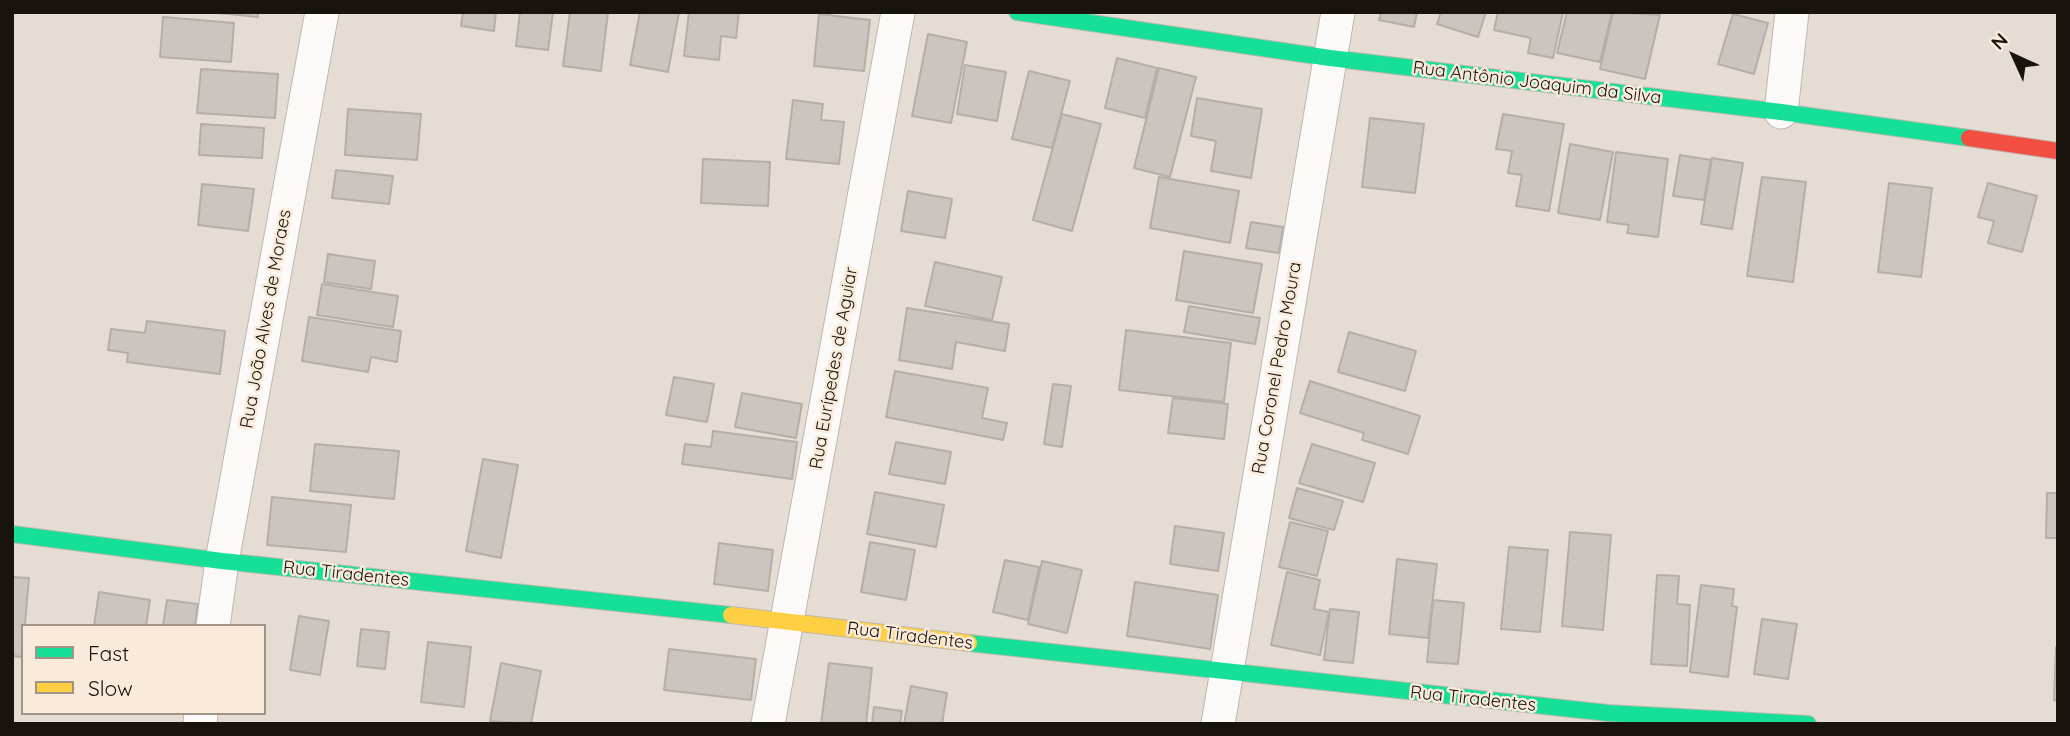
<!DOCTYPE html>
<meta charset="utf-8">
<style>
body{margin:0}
#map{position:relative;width:2070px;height:736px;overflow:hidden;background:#e5dcd3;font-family:Quicksand,sans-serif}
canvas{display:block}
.frame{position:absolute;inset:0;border:14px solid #18130d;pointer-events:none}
.legend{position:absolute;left:21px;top:624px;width:245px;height:91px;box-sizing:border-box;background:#f9ead9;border:2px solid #9f9487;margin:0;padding:9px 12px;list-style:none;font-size:21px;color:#18130d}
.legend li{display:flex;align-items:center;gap:14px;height:35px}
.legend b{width:35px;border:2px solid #9f9487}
.north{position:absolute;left:1979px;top:21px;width:70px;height:70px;-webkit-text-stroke:5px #f9ead9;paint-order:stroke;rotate:315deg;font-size:19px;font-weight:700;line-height:28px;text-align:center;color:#18130d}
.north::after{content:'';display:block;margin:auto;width:24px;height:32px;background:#18130d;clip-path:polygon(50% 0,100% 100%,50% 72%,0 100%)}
</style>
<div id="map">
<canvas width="2070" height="736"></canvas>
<div class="frame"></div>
<ul class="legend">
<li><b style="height:9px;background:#16e098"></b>Fast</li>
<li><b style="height:9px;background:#ffcf43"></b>Slow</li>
</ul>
<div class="north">N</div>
</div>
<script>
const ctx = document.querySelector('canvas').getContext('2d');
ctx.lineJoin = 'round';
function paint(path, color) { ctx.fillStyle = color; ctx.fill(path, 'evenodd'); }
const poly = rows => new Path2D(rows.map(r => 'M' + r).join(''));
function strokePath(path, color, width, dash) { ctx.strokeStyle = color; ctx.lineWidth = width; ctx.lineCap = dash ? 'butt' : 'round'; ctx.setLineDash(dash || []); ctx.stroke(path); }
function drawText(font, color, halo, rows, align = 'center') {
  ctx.font = font + ' Quicksand,sans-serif'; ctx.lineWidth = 5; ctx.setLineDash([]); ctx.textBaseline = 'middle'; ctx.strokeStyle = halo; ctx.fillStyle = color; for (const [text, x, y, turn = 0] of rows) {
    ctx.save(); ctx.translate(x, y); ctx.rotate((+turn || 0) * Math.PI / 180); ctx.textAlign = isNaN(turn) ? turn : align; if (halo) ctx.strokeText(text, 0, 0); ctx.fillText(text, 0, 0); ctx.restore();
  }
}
const building = poly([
 [209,12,258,12,258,17,209,12],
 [463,12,496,12,494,31,461,26,463,12],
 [520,12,553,12,548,50,516,46,520,12],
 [570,12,608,12,601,71,563,66,570,12],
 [640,12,679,12,668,72,630,65,640,12],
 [689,12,739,12,736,38,721,36,719,60,684,56,689,12],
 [1381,12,1417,12,1414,27,1379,20,1381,12],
 [1441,12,1486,12,1478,37,1437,24,1441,12],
 [1498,12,1563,12,1553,58,1528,53,1531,38,1494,30,1498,12],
 [1567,12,1612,12,1600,62,1557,53,1567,12],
 [1613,12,1660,15,1645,79,1600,69,1613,12],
 [819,14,870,20,864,71,814,66,819,14],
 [1733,14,1768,23,1754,74,1718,64,1733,14],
 [163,17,234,23,231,62,160,57,163,17],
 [928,34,967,42,951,123,912,116,928,34],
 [1117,58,1157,68,1145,118,1105,108,1117,58],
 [965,65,1006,72,997,121,957,114,965,65],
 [1159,68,1196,77,1170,177,1134,168,1159,68],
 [201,69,278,74,275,118,197,113,201,69],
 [1029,71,1070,81,1052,148,1012,139,1029,71],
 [1197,98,1262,109,1251,178,1211,171,1216,141,1191,136,1197,98],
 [793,100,823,104,821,120,844,122,839,164,786,159,793,100],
 [348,109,421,114,417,160,345,155,348,109],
 [1062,114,1101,124,1072,231,1033,220,1062,114],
 [1503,114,1564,124,1549,211,1516,206,1522,175,1508,173,1512,151,1496,149,1503,114],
 [1370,118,1424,124,1415,193,1362,187,1370,118],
 [201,124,264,128,262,158,199,155,201,124],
 [1570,144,1613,152,1600,220,1558,213,1570,144],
 [1616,152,1668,159,1658,237,1627,233,1629,225,1607,222,1616,152],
 [1680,155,1711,160,1704,200,1673,196,1680,155],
 [1712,158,1743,163,1732,229,1701,224,1712,158],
 [703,159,770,162,768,206,701,203,703,159],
 [336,170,393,176,389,204,332,198,336,170],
 [1159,177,1239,191,1230,243,1150,228,1159,177],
 [1762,177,1806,182,1793,282,1747,276,1762,177],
 [1889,183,1932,188,1921,277,1878,272,1889,183],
 [1988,183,2037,196,2022,252,1988,243,1994,221,1978,217,1988,183],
 [202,184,254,189,248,231,198,225,202,184],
 [908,191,952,199,945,238,901,231,908,191],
 [1251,222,1283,227,1279,253,1246,248,1251,222],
 [1184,251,1262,264,1253,313,1176,300,1184,251],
 [328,254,375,261,371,289,324,282,328,254],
 [935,262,1002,277,992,320,925,306,935,262],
 [322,284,398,296,393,327,317,315,322,284],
 [1189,306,1260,318,1255,344,1184,332,1189,306],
 [907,308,1009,324,1005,351,956,342,952,369,899,360,907,308],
 [309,317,401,331,397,362,371,357,368,372,302,361,309,317],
 [147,321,225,331,220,374,127,362,128,353,108,350,111,329,145,333,147,321],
 [1126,330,1231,343,1224,402,1119,390,1126,330],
 [1349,332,1416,351,1405,391,1338,372,1349,332],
 [895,371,988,388,982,418,1007,423,1003,440,886,417,895,371],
 [674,377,714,384,707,422,666,415,674,377],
 [1310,381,1420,416,1408,454,1362,440,1364,433,1300,413,1310,381],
 [1053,384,1071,386,1062,447,1044,444,1053,384],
 [742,393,802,404,796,438,735,427,742,393],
 [1173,398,1228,404,1224,439,1168,433,1173,398],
 [713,431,797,442,792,479,682,464,685,444,711,447,713,431],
 [896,442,951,452,945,484,889,474,896,442],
 [315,444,399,451,394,499,310,491,315,444],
 [1312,444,1375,463,1363,502,1299,483,1312,444],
 [483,459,518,465,501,558,466,551,483,459],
 [1297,488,1343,501,1334,530,1289,518,1297,488],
 [875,492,944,505,936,547,867,534,875,492],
 [2047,493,2058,493,2058,538,2046,538,2047,493],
 [272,497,351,505,346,552,267,545,272,497],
 [1290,522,1328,531,1317,576,1279,567,1290,522],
 [1175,526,1224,533,1218,571,1170,564,1175,526],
 [1570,532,1611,535,1603,630,1562,626,1570,532],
 [870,542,915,550,906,600,861,592,870,542],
 [719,543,773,550,768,591,714,584,719,543],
 [1509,547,1548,550,1540,632,1501,629,1509,547],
 [1397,559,1437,564,1428,638,1389,634,1397,559],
 [1005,560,1039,567,1028,620,993,612,1005,560],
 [1042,561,1082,570,1067,633,1028,624,1042,561],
 [1287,572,1320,580,1314,609,1329,612,1320,655,1271,645,1287,572],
 [1657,575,1679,576,1677,604,1690,605,1687,666,1651,664,1657,575],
 [12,577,29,578,22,657,12,656,12,577],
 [1135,582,1218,595,1210,649,1127,636,1135,582],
 [1701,585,1734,589,1732,606,1737,607,1728,677,1690,672,1701,585],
 [99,592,150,600,146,626,94,626,99,592],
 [167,600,198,604,195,626,163,626,167,600],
 [1433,600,1464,603,1458,664,1427,662,1433,600],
 [1330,609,1359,612,1353,663,1324,660,1330,609],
 [299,616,329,621,320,675,290,670,299,616],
 [1762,619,1797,624,1788,679,1754,674,1762,619],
 [361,629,389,632,385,669,357,666,361,629],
 [428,642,471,647,464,707,421,702,428,642],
 [2056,647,2058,647,2058,701,2054,700,2056,647],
 [669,649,756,659,751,700,664,690,669,649],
 [501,663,541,671,531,724,490,721,501,663],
 [829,663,872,668,866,724,821,724,829,663],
 [911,686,947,693,942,724,904,724,911,686],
 [874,707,902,711,900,724,872,724,874,707]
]);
paint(building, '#ccc5bf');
strokePath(building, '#b5aea8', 2);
const street = poly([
 [1781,112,1792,12],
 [213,626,222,561,322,12],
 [200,724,201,713],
 [768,724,898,12],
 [1218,724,1338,12]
]);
const fast = poly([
 [1017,12,1330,58,1781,112,1969,138],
 [12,534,222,561,731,615],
 [969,643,1608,713,1808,724]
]);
const slow = poly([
 [731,615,969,643]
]);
const jam = poly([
 [1969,138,2058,151]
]);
strokePath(street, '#bfb8b1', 35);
strokePath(fast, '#bfb8b1', 18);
strokePath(slow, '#bfb8b1', 18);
strokePath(jam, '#bfb8b1', 18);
strokePath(street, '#fbfaf8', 33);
strokePath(fast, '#16e098', 16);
strokePath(slow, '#ffcf43', 16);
strokePath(jam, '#f24e42', 16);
drawText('18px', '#18130d', '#f9ead9', [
 ["Rua Antônio Joaquim da Silva",1537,83,7],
 ["Rua João Alves de Moraes",266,319,-80],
 ["Rua Eurípedes de Aguiar",834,368,-80],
 ["Rua Coronel Pedro Moura",1277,368,-80],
 ["Rua Tiradentes",346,574,6],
 ["Rua Tiradentes",910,636,7],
 ["Rua Tiradentes",1473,699,6]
]);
</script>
